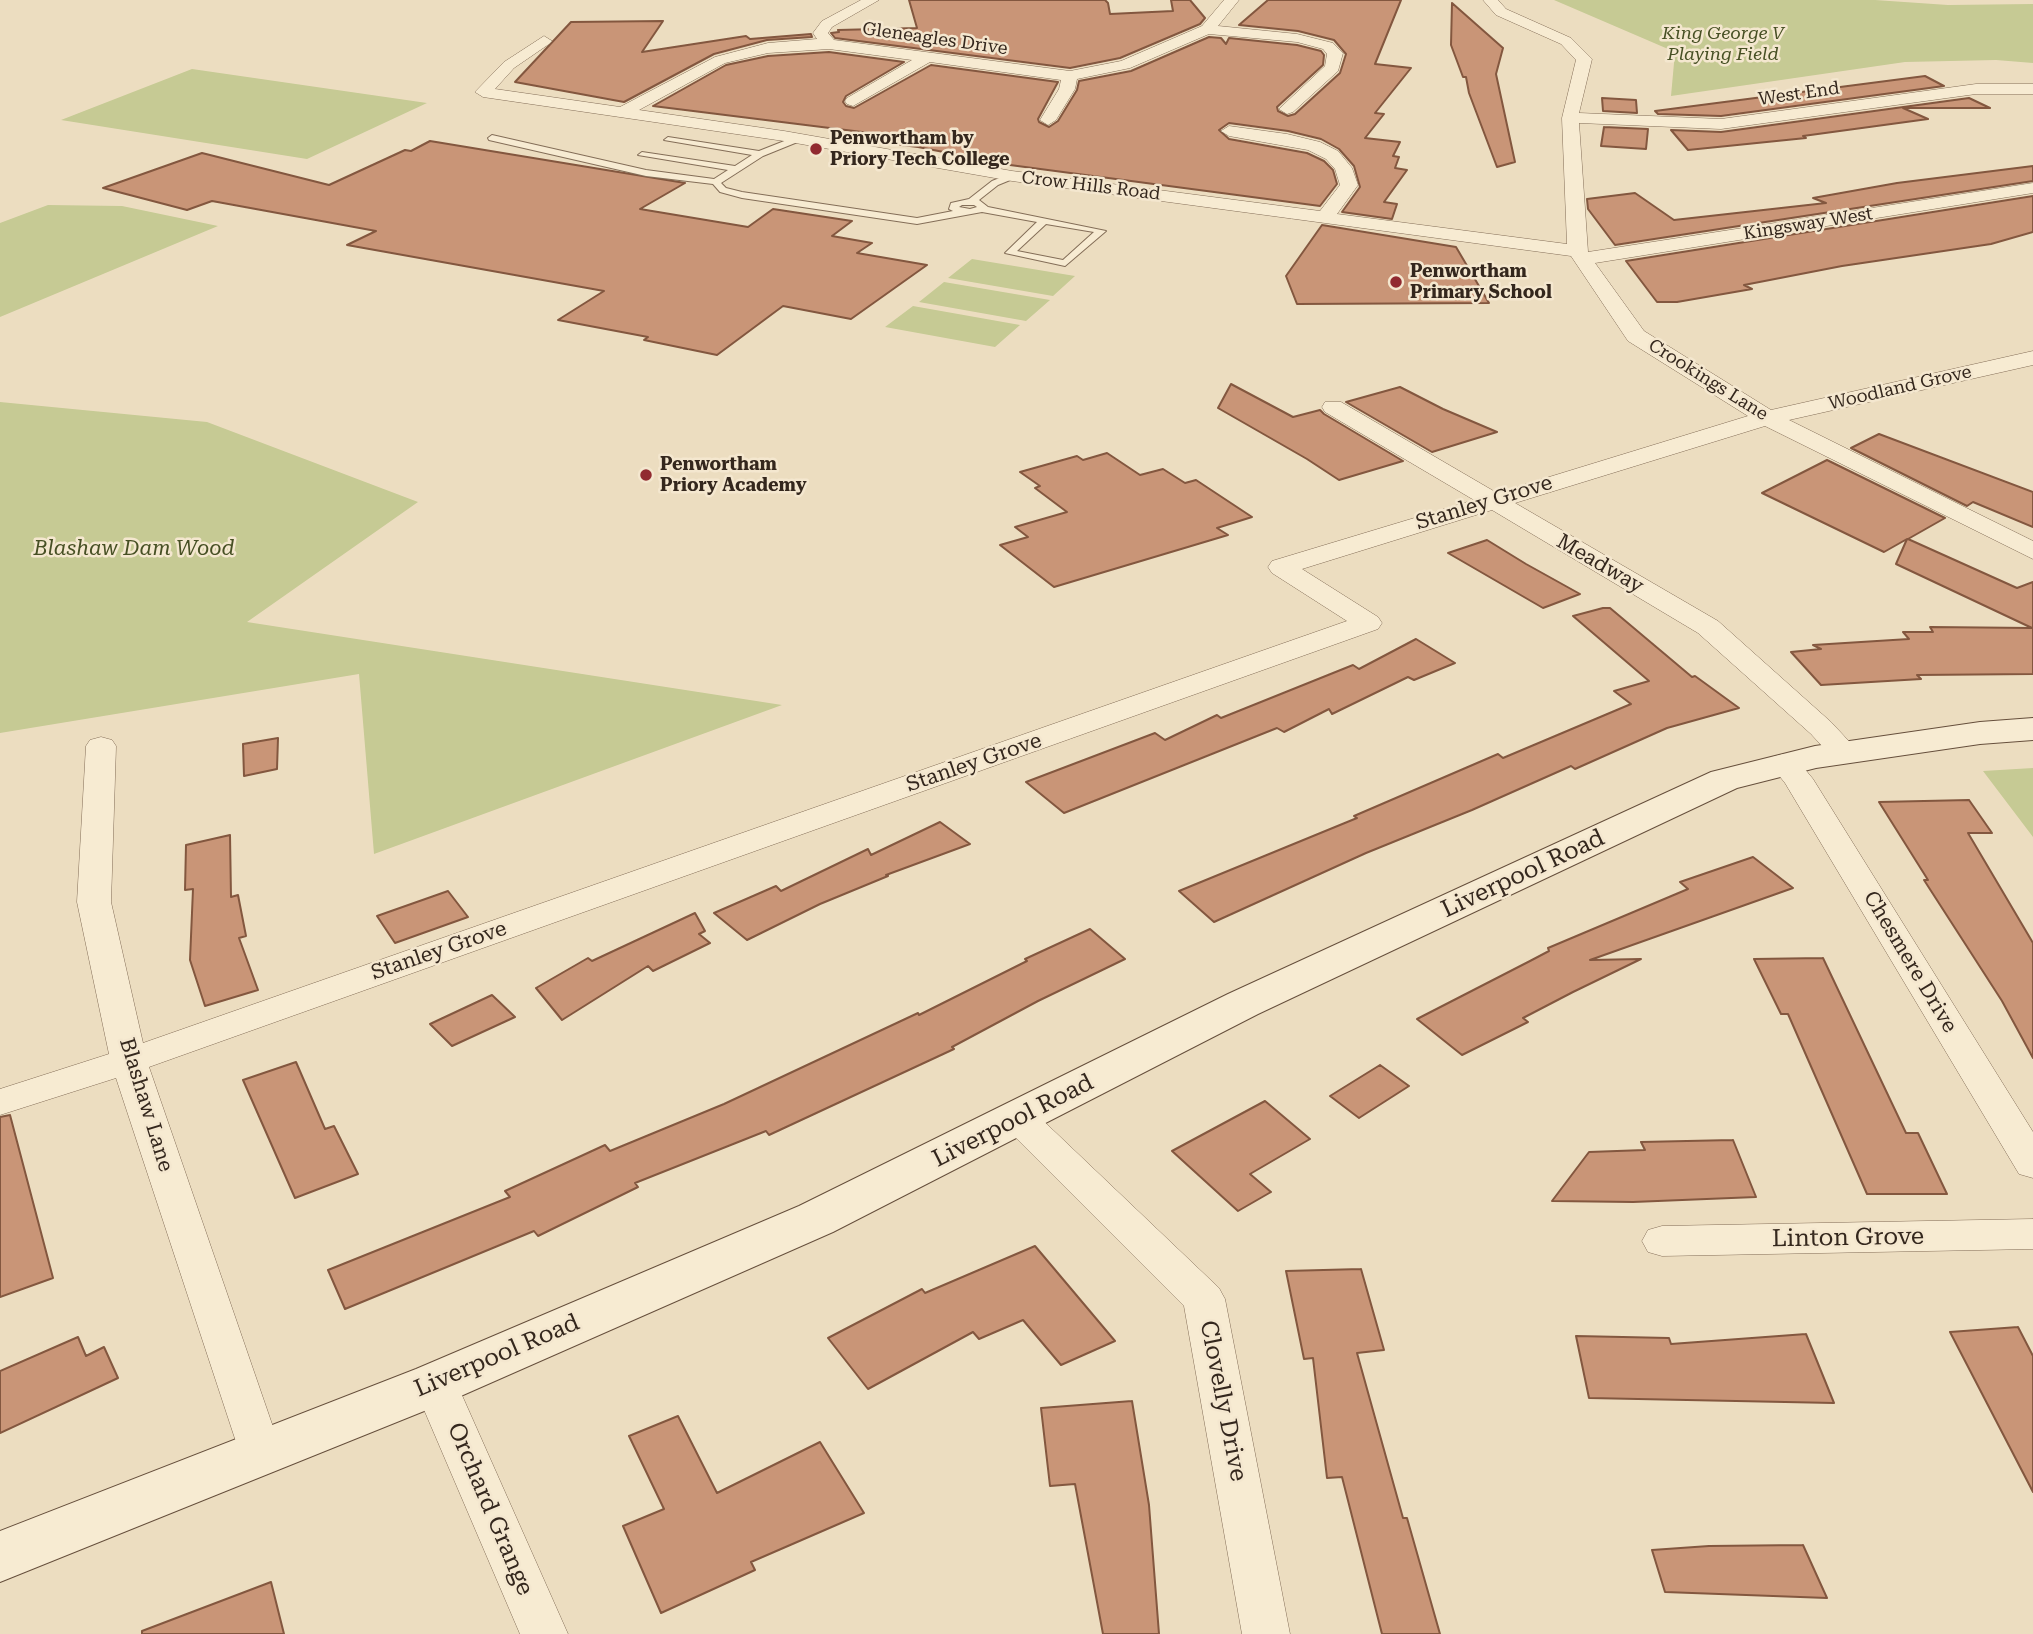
<!DOCTYPE html>
<style>
body{margin:0}
canvas{display:block;background:#ecddc0}
</style>
<canvas width="2033" height="1634"></canvas>
<script>
const ctx = document.querySelector('canvas').getContext('2d');
ctx.lineJoin = 'round';
function paint(path, color) { ctx.fillStyle = color; ctx.fill(path, 'evenodd'); }
const poly = rows => new Path2D(rows.map(r => 'M' + r).join(''));
function strokePath(path, color, width, dash) { ctx.strokeStyle = color; ctx.lineWidth = width; ctx.lineCap = dash ? 'butt' : 'round'; ctx.setLineDash(dash || []); ctx.stroke(path); }
function drawText(font, color, halo, rows, align = 'center') {
  ctx.font = font + ' "Roboto Serif",serif'; ctx.lineWidth = 5; ctx.setLineDash([]); ctx.textBaseline = 'middle'; ctx.strokeStyle = halo; ctx.fillStyle = color; for (const [text, x, y, turn = 0] of rows) {
    ctx.save(); ctx.translate(x, y); ctx.rotate((+turn || 0) * Math.PI / 180); ctx.textAlign = isNaN(turn) ? turn : align; if (halo) ctx.strokeText(text, 0, 0); ctx.fillText(text, 0, 0); ctx.restore();
  }
}
paint(poly([
 [1554,0,1875,0,1948,5,2033,4,2033,63,1996,60,1905,62,1671,96,1675,52],
 [192,69,427,103,307,159,61,120],
 [48,205,122,206,218,226,0,317,0,223],
 [972,259,1075,276,1053,296,948,278],
 [944,282,1050,300,1026,321,919,302],
 [913,306,1020,325,995,347,885,327],
 [0,402,207,422,418,502,247,622,782,705,374,854,359,674,0,733],
 [2033,768,2033,837,1983,771]
]), '#c6ca94');
const building = poly([
 [909,0,1105,0,1108,3,1110,14,1173,11,1171,0,1190,0,1205,18,1200,24,1120,58,1070,68,835,38,831,33,839,32,838,30,917,28,909,0],
 [1268,0,1401,0,1375,64,1411,68,1375,113,1384,114,1365,138,1400,142,1393,156,1399,157,1395,168,1407,170,1384,202,1397,204,1392,219,1342,212,1360,187,1354,166,1339,149,1321,139,1288,131,1229,123,1219,130,1229,139,1307,153,1324,161,1333,170,1337,184,1320,206,1010,165,918,147,853,139,870,133,653,106,726,65,768,56,829,52,904,62,846,96,843,102,846,106,854,108,931,65,1058,82,1038,119,1039,122,1049,127,1058,121,1077,90,1079,81,1131,71,1209,37,1221,38,1226,44,1229,38,1297,45,1321,51,1324,55,1323,65,1277,107,1278,111,1288,116,1295,114,1340,73,1346,54,1334,40,1298,31,1239,25,1268,0],
 [1452,3,1503,48,1496,74,1515,162,1497,167,1469,93,1466,77,1463,77,1451,45,1452,3],
 [663,21,642,52,746,36,750,39,811,34,812,37,767,40,714,54,624,102,515,82,571,22,663,21],
 [1925,76,1944,86,1721,116,1658,114,1655,111,1925,76],
 [1602,98,1636,100,1637,113,1603,111,1602,98],
 [1969,98,1990,108,1903,108,1928,119,1803,136,1806,138,1688,150,1671,130,1721,132,1969,98],
 [1604,127,1648,129,1646,149,1601,146,1604,127],
 [430,141,685,183,640,209,748,227,773,209,852,221,832,236,872,243,857,253,927,265,851,319,783,306,717,355,644,340,648,337,558,320,604,291,347,245,376,231,212,201,187,210,103,188,202,153,329,185,405,150,411,151,430,141],
 [2033,166,2033,181,1615,245,1588,209,1587,199,1635,193,1674,220,1826,203,1813,198,1897,183,2033,166],
 [2033,196,2033,232,1991,244,1842,266,1744,285,1752,289,1677,302,1657,302,1626,261,2033,196],
 [1322,225,1456,247,1489,303,1297,304,1286,276,1322,225],
 [1231,384,1293,417,1320,410,1324,414,1403,461,1339,480,1307,459,1218,408,1231,384],
 [1400,387,1443,409,1497,432,1432,452,1346,402,1400,387],
 [1879,434,2033,492,2033,527,1973,502,1967,506,1851,448,1879,434],
 [1107,453,1140,475,1163,469,1185,483,1196,480,1252,517,1217,528,1228,535,1054,587,1000,545,1028,537,1015,527,1067,512,1035,488,1040,486,1020,472,1077,456,1083,460,1107,453],
 [1827,460,1945,518,1908,539,2017,588,2033,582,2033,674,1917,675,1921,679,1821,685,1791,652,1821,649,1813,645,1909,639,1903,632,1933,632,1930,627,2032,628,1896,564,1907,539,1884,552,1762,493,1827,460],
 [1487,540,1526,564,1580,594,1543,608,1448,553,1487,540],
 [1603,608,1610,608,1692,677,1695,676,1739,708,1667,728,1575,769,1571,766,1472,810,1366,853,1214,922,1179,891,1357,818,1354,816,1498,754,1503,758,1631,704,1614,691,1649,681,1573,616,1603,608],
 [1416,639,1455,663,1414,680,1408,677,1332,714,1329,709,1284,732,1277,728,1064,813,1026,782,1155,733,1165,740,1217,715,1221,718,1353,665,1359,669,1416,639],
 [278,738,277,769,244,776,243,744,278,738],
 [1969,800,1992,833,1968,833,2033,943,2033,1058,2002,1001,1924,880,1928,880,1879,802,1969,800],
 [940,822,970,844,886,875,888,876,820,904,747,940,714,913,776,886,781,891,868,849,871,855,940,822],
 [230,835,231,897,238,895,246,936,239,938,258,990,205,1006,190,960,193,889,185,890,186,845,230,835],
 [1753,857,1793,888,1590,960,1641,959,1573,992,1523,1018,1528,1022,1462,1055,1417,1019,1530,961,1549,951,1548,948,1688,889,1680,882,1753,857],
 [448,891,468,917,395,943,377,916,448,891],
 [695,913,705,931,699,934,710,943,653,971,648,966,562,1020,536,988,588,958,592,961,695,913],
 [1090,929,1125,959,1038,1001,952,1047,954,1049,769,1135,766,1131,635,1183,638,1187,538,1236,534,1231,345,1309,328,1270,510,1197,505,1191,605,1145,610,1151,724,1104,918,1013,919,1015,1027,961,1025,959,1090,929],
 [1823,958,1906,1133,1918,1133,1947,1194,1867,1194,1788,1014,1781,1014,1754,959,1823,958],
 [492,995,515,1017,452,1046,430,1024,492,995],
 [296,1062,325,1129,334,1126,358,1174,295,1198,243,1080,296,1062],
 [1380,1065,1409,1086,1359,1118,1330,1096,1380,1065],
 [1265,1101,1310,1139,1250,1174,1271,1192,1238,1211,1172,1151,1265,1101],
 [10,1115,53,1278,0,1297,0,1117,10,1115],
 [1733,1140,1756,1197,1633,1202,1552,1201,1589,1152,1645,1150,1641,1142,1733,1140],
 [1035,1246,1115,1341,1061,1365,1023,1320,979,1339,973,1332,868,1389,828,1338,922,1289,925,1293,1035,1246],
 [1361,1269,1384,1350,1357,1353,1403,1518,1407,1518,1440,1634,1382,1634,1342,1477,1327,1478,1313,1358,1304,1359,1286,1271,1361,1269],
 [2018,1327,2033,1356,2033,1492,1950,1332,2018,1327],
 [1806,1334,1834,1403,1589,1398,1576,1336,1669,1338,1671,1344,1806,1334],
 [78,1337,86,1356,104,1347,118,1378,0,1433,0,1371,78,1337],
 [1132,1401,1149,1505,1159,1634,1103,1634,1075,1484,1050,1486,1041,1408,1132,1401],
 [678,1416,717,1493,820,1442,864,1513,751,1562,755,1570,661,1613,623,1526,664,1509,629,1436,678,1416],
 [1803,1545,1827,1598,1665,1592,1652,1550,1709,1546,1803,1545],
 [271,1582,284,1634,142,1634,142,1631,271,1582]
]);
paint(building, '#c99577');
strokePath(building, '#83573f', 2);
const lane = poly([
 [492,135,646,170,714,179,728,170,638,155,642,152,735,166,752,155,664,140,668,137,759,151,797,136,800,137,800,141,763,156,721,183,726,188,742,192,917,218,953,211,949,209,951,203,969,199,992,181,1012,173,1015,174,1015,178,998,185,979,200,988,207,1106,231,1065,266,1005,253,1037,222,982,212,917,224,742,198,720,192,713,184,646,176,489,140,488,138,492,135],
 [962,205,974,205,977,207,970,209,959,207,962,205],
 [1046,224,1094,232,1063,260,1017,251,1046,224]
]);
const street = poly([
 [861,0,879,0,832,27,828,33,834,40,1070,71,1121,61,1202,26,1224,0,1239,0,1218,26,1297,34,1333,43,1343,53,1338,71,1293,112,1287,114,1279,109,1325,66,1327,54,1323,49,1297,42,1209,34,1130,68,1077,79,1075,89,1056,120,1048,125,1040,120,1059,89,1061,80,930,62,853,106,847,104,845,101,847,98,912,60,829,49,768,53,725,63,639,110,784,131,1012,171,1320,211,1340,185,1335,169,1326,159,1308,150,1229,136,1221,131,1229,126,1287,134,1320,142,1338,151,1352,168,1358,185,1337,214,1567,244,1562,118,1576,60,1561,44,1496,15,1483,0,1498,0,1506,9,1571,38,1592,59,1579,113,1721,119,1976,84,2033,84,2033,94,1976,94,1721,129,1579,123,1588,252,2033,183,2033,193,1595,263,1644,331,1771,410,2033,351,2033,365,1789,420,2033,541,2033,559,1765,426,1515,503,1718,621,1831,722,1859,752,1855,758,1844,761,1833,758,1811,734,1698,633,1492,510,1302,569,1378,617,1382,623,1378,629,149,1067,282,1453,276,1466,260,1472,244,1466,116,1078,0,1115,0,1089,109,1054,77,902,86,746,90,740,101,737,112,740,116,746,111,902,143,1043,1347,621,1272,573,1268,567,1272,561,1474,500,1325,412,1322,407,1325,402,1341,402,1497,493,1748,416,1628,341,1571,256,1012,181,784,141,483,97,475,92,504,62,544,36,552,41,549,44,514,68,495,89,620,107,715,57,768,43,817,39,813,33,822,21,861,0],
 [1784,754,1795,757,1813,779,2033,1132,2033,1178,2019,1174,1785,783,1769,763,1773,757,1784,754],
 [1019,1106,1032,1110,1219,1288,1225,1299,1290,1634,1242,1634,1184,1306,1006,1128,1000,1119,1006,1110,1019,1106],
 [2033,1219,2033,1249,1662,1256,1648,1252,1642,1241,1648,1230,1662,1226,2033,1219],
 [435,1366,450,1372,457,1384,568,1634,520,1634,413,1384,420,1372,435,1366]
]);
const secondary = poly([
 [2033,718,2033,740,1980,744,1816,768,1737,788,1258,1014,833,1232,454,1399,0,1582,0,1531,416,1369,799,1206,1228,994,1711,772,1815,746,1980,722,2033,718]
]);
strokePath(lane, '#846e58', 2);
strokePath(street, '#846e58', 1);
strokePath(secondary, '#664f3c', 2);
paint(lane, '#f7ebd2');
paint(street, '#f7ebd2');
paint(secondary, '#f7ebd2');
for (const [x, y, r, color] of [
 [816,149,7,"#912a30"],
 [1396,282,7,"#912a30"],
 [646,475,7,"#912a30"]
]) { const dot = new Path2D(); dot.arc(x, y, r, 0, 2 * Math.PI); ctx.fillStyle = color; ctx.fill(dot); strokePath(dot, '#f4e7cf', 2.5); }
drawText('italic 18px', '#475024', '#f4e7cf', [
 ["King George V",1723,34],
 ["Playing Field",1723,55]
]);
drawText('18px', '#34271d', '#f4e7cf', [
 ["Gleneagles Drive",935,39,8],
 ["West End",1799,94,-8],
 ["Crow Hills Road",1091,186,7],
 ["Kingsway West",1808,224,-9],
 ["Crookings Lane",1708,380,32],
 ["Woodland Grove",1900,388,-13]
]);
drawText('bold 18px', '#34271d', '#f4e7cf', [
 ["Penwortham by",830,139],
 ["Priory Tech College",830,160],
 ["Penwortham",1410,272],
 ["Primary School",1410,293],
 ["Penwortham",660,465],
 ["Priory Academy",660,486]
], 'left');
drawText('21px', '#34271d', '#f4e7cf', [
 ["Stanley Grove",1484,503,-17],
 ["Meadway",1600,564,30],
 ["Stanley Grove",974,763,-19],
 ["Stanley Grove",439,951,-19],
 ["Chesmere Drive",1910,962,59],
 ["Blashaw Lane",146,1105,73]
]);
drawText('italic 21px', '#475024', '#f4e7cf', [
 ["Blashaw Dam Wood",134,549]
]);
drawText('24px', '#34271d', '#f4e7cf', [
 ["Liverpool Road",1523,874,-25],
 ["Liverpool Road",1013,1121,-27],
 ["Linton Grove",1848,1238,-1],
 ["Liverpool Road",497,1356,-23],
 ["Clovelly Drive",1223,1401,79],
 ["Orchard Grange",490,1509,67]
]);
</script>
